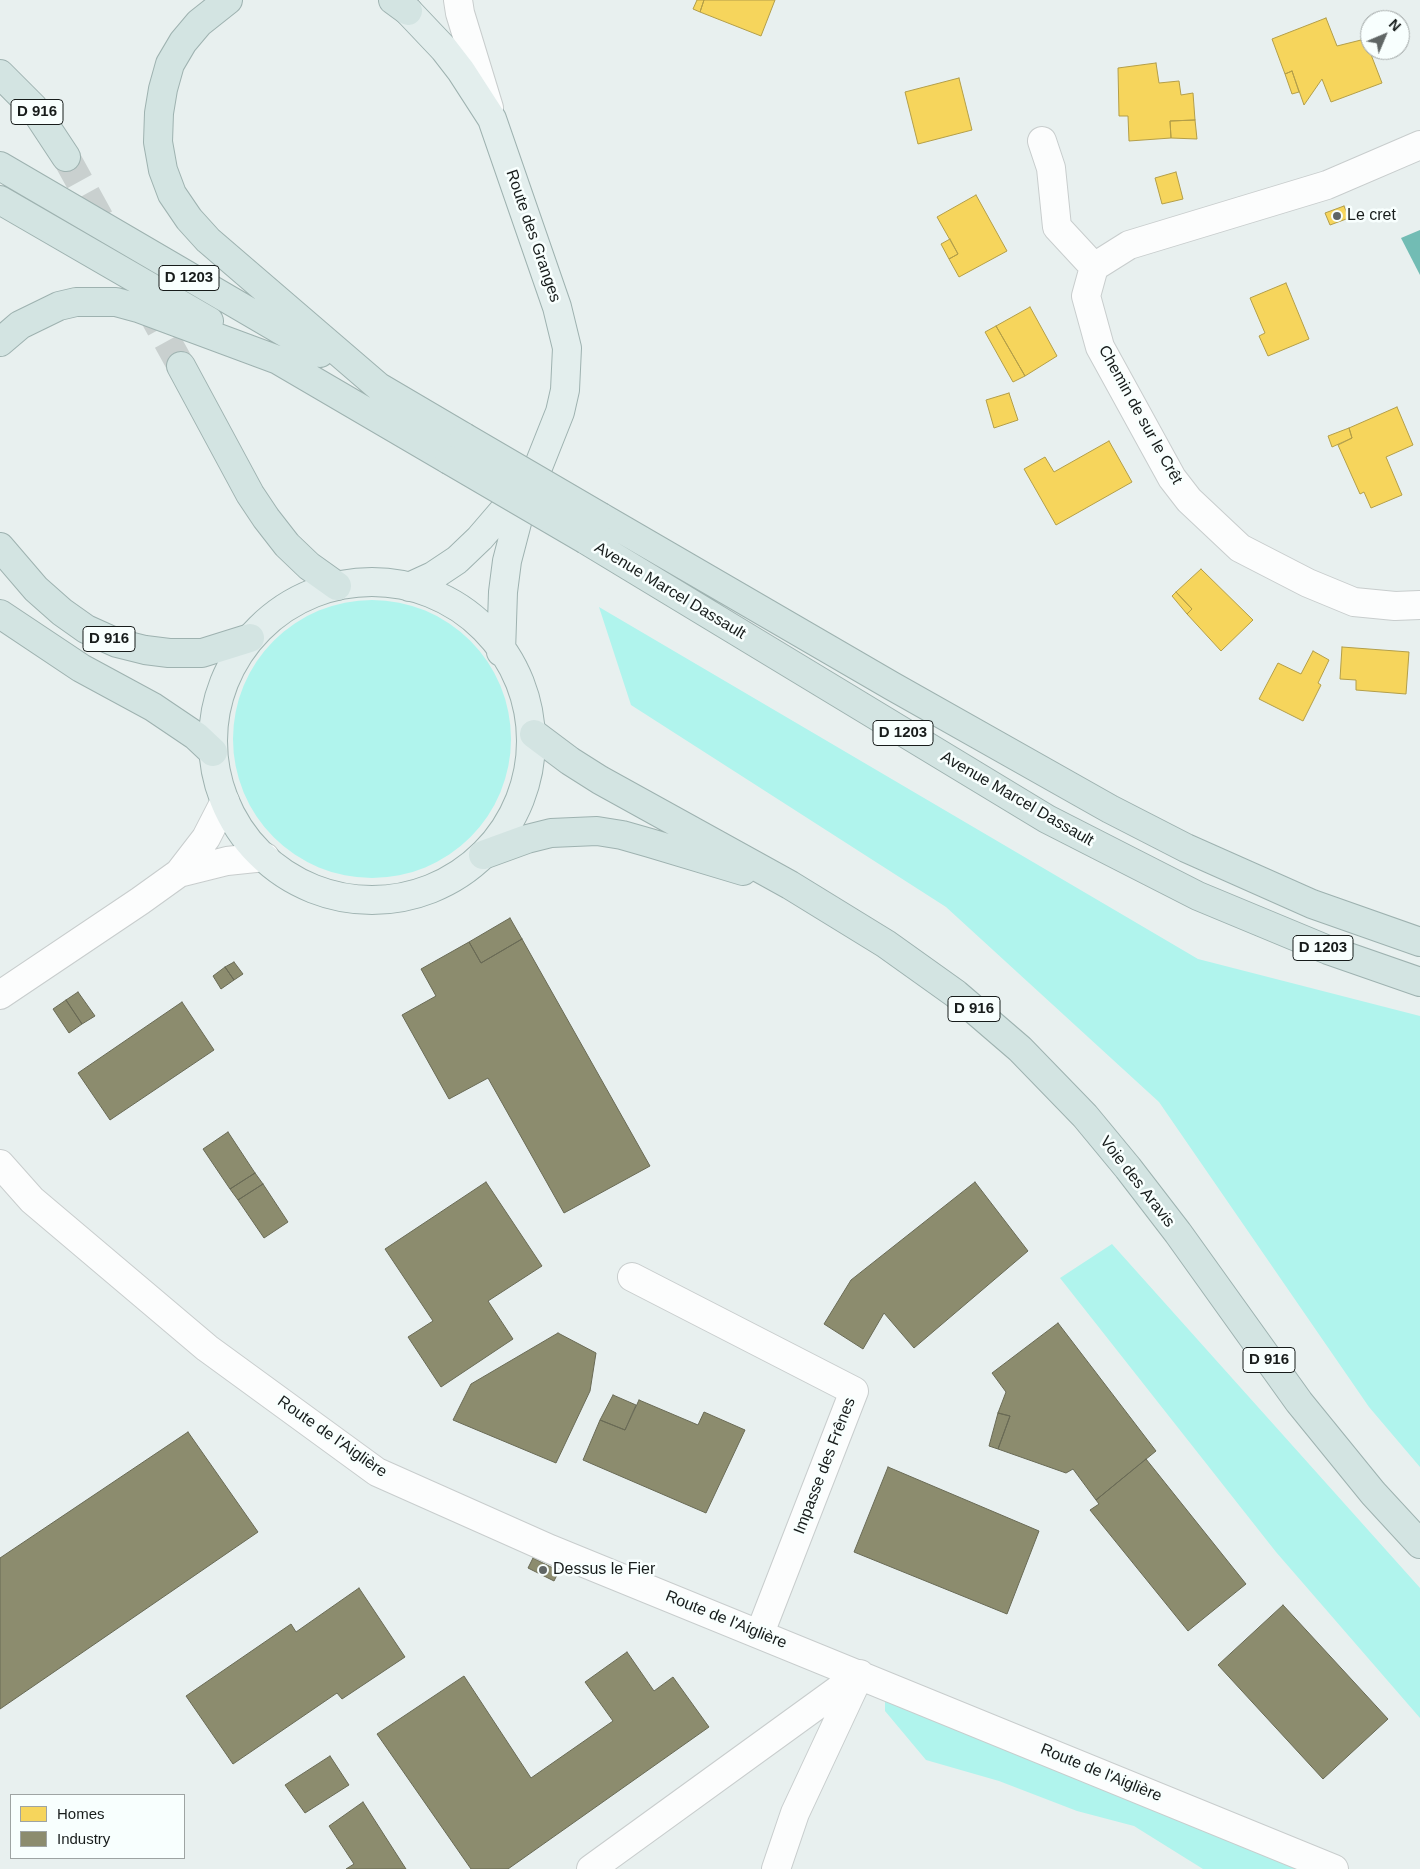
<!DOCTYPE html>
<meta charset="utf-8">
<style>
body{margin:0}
#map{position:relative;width:1420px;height:1869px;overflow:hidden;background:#e8f0ef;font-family:Arial,sans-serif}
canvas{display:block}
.legend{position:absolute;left:10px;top:1794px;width:175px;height:65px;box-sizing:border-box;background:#f8fffe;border:1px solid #9ea4a3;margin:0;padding:6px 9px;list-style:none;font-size:15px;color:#171c1b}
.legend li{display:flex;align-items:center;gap:10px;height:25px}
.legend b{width:25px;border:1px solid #9ea4a3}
.north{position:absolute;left:1360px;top:10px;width:50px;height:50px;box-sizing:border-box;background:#f8fffe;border:1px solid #9ea4a3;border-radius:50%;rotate:45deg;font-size:14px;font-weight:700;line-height:20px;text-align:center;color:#171c1b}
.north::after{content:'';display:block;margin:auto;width:18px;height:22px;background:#606665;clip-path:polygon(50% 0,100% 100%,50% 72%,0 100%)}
</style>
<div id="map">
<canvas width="1420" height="1869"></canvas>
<ul class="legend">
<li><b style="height:14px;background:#f6d55c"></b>Homes</li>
<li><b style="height:14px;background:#8c8c6e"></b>Industry</li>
</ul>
<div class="north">N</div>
</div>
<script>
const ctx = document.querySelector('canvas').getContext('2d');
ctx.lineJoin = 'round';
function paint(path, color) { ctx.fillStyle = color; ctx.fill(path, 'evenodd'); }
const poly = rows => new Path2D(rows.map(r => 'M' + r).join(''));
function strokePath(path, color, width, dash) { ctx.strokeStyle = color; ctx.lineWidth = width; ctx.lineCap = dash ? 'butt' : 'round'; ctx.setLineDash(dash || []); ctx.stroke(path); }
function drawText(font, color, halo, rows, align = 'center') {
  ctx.font = font + ' Arial,sans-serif'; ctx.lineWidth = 5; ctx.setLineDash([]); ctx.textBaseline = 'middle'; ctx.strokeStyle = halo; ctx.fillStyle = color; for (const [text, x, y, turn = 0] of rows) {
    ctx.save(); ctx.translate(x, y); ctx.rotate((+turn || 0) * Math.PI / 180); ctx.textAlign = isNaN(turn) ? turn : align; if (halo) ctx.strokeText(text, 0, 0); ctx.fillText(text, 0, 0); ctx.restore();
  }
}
paint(poly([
 '233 739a139 139 0 1 1 278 0a139 139 0 1 1-278 0Z',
 [599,607,1198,959,1420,1016,1420,1467,1369,1407,1159,1102,946,907,631,705],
 [1112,1244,1420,1588,1420,1718,1276,1552,1060,1278],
 [885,1695,1307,1869,1203,1869,1134,1826,1077,1811,999,1781,926,1760,885,1711]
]), '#b0f4ed');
paint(poly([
 [1420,230,1420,275,1401,238]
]), '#72bcb4');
const homes = poly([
 [697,0,704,0,700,12,693,9,697,0],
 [704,0,775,0,761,36,700,12,704,0],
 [1326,18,1337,46,1365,39,1382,83,1331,102,1322,79,1304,105,1292,71,1285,74,1272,39,1326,18],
 [1156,63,1159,83,1179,81,1181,95,1193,93,1195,120,1170,121,1171,138,1129,141,1128,116,1119,116,1118,68,1156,63],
 [1292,71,1299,92,1292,94,1285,74,1292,71],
 [959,78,972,130,918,144,905,92,959,78],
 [1195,120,1197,139,1171,138,1170,121,1195,120],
 [1176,172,1183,199,1162,204,1155,178,1176,172],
 [976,195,1007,251,959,277,949,259,958,254,937,217,976,195],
 [1344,206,1349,218,1330,225,1325,213,1344,206],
 [950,239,958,254,949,259,941,244,950,239],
 [1286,283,1309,339,1268,356,1259,336,1265,333,1250,298,1286,283],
 [1030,307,1057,356,1025,376,996,326,1030,307],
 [996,326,1025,376,1013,382,985,332,996,326],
 [1009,393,1018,420,994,428,986,400,1009,393],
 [1397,407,1413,445,1386,457,1402,495,1371,508,1364,492,1360,494,1338,445,1352,438,1349,428,1397,407],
 [1349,428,1352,438,1332,447,1328,436,1349,428],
 [1109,441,1132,482,1056,525,1024,469,1045,457,1054,472,1109,441],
 [1201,569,1253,620,1221,651,1187,614,1192,609,1176,592,1201,569],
 [1176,592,1192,609,1187,614,1172,596,1176,592],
 [1342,647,1409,652,1406,694,1356,690,1356,680,1340,679,1342,647],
 [1313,651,1329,660,1318,683,1321,685,1303,721,1259,699,1278,663,1301,674,1313,651]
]);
paint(homes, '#f6d55c');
strokePath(homes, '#b39e48', 1);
const industry = poly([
 [510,918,522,939,481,963,469,942,510,918],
 [522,939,650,1166,564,1213,488,1078,449,1099,402,1015,436,996,421,969,469,942,481,963,522,939],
 [234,962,243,974,234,980,225,967,234,962],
 [225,967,234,980,221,989,213,976,225,967],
 [78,992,95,1016,82,1024,66,1000,78,992],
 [66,1000,82,1024,69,1033,53,1009,66,1000],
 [182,1002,214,1050,110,1120,78,1073,182,1002],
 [228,1132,255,1173,230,1189,203,1149,228,1132],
 [255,1173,263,1184,238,1200,230,1189,255,1173],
 [486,1182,542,1266,488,1301,513,1339,441,1387,408,1337,433,1321,385,1249,486,1182],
 [975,1182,1028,1251,914,1348,884,1313,863,1349,824,1324,851,1280,975,1182],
 [263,1184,288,1222,264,1238,238,1200,263,1184],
 [1058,1323,1156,1451,1096,1500,1073,1469,1066,1473,998,1449,1010,1416,998,1413,1006,1392,992,1373,1058,1323],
 [558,1333,596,1353,590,1391,556,1463,453,1420,471,1384,558,1333],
 [613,1395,636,1405,625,1430,600,1420,613,1395],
 [639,1400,698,1425,704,1412,745,1430,706,1513,583,1460,600,1420,625,1430,639,1400],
 [998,1413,1010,1416,998,1449,989,1446,998,1413],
 [188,1432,258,1532,0,1709,0,1558,188,1432],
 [1146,1459,1246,1584,1188,1631,1090,1510,1099,1504,1096,1500,1146,1459],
 [888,1467,1039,1531,1007,1614,854,1552,888,1467],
 [533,1558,559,1571,554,1581,528,1568,533,1558],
 [359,1588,405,1657,342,1699,337,1693,233,1764,186,1696,291,1624,296,1632,359,1588],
 [1283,1605,1388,1719,1323,1779,1218,1665,1283,1605],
 [627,1652,654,1691,673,1677,709,1727,508,1869,471,1869,377,1734,464,1676,531,1778,613,1721,585,1682,627,1652],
 [330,1756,349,1785,305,1813,285,1785,330,1756],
 [363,1802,406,1869,346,1869,354,1864,329,1826,363,1802]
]);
paint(industry, '#8c8c6e');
strokePath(industry, '#696a55', 1);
strokePath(poly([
 [66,157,181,366]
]), '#c9d0cf', 28, [28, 14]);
const minor = poly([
 [458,0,460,13,489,108],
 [1042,141,1051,168,1057,227,1094,267],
 [1420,145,1327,185,1129,245,1094,267,1086,296,1100,347,1172,478,1189,500,1240,548,1308,583,1354,602,1395,606,1420,605],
 [179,873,227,861,265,857],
 [0,995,140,901,179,873,206,838,225,801],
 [0,1164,32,1200,207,1348,377,1472,550,1549,1334,1869],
 [632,1277,854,1391,760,1633],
 [591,1869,860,1674],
 [776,1869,795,1813,859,1676]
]);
const major = poly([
 [408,11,444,49,461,71,492,119,557,307,567,348,565,390,560,412,519,515,507,561,503,592,501,652],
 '213 741a159 159 0 1 1 318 0a159 159 0 1 1-318 0Z',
 [409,587,433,576,457,560,480,538,523,488]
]);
const highway = poly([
 [228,0,199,23,183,42,170,64,163,89,159,113,158,142,163,170,172,194,189,219,208,240,379,387,464,437],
 [393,0,408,11],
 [0,74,33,107,66,157],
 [0,166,320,353],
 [0,200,209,321],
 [0,342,20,325,59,306,76,302,116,302,138,308,278,360,449,460],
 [181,366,250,494,266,518,287,545,309,566,337,586],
 [601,517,892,686,1110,809,1186,848,1312,904,1420,942],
 [586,540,1047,819,1198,896,1328,950,1420,982],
 [0,547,36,589,62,612,86,629,117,643,145,650,169,653,202,653,250,638],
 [0,614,81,668,153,707,196,736,213,752],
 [534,734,570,761,600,780,790,885,886,944,956,994,1020,1049,1085,1116,1128,1168,1178,1233,1299,1402,1373,1493,1420,1544],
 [483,855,527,839,551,833,597,831,622,835,650,843,743,871]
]);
strokePath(minor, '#c8cdcd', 30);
strokePath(major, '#9eb2b0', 30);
strokePath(highway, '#9eb2b0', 30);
strokePath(minor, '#fcfdfd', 28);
strokePath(major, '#e3eeed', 28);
strokePath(highway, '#d3e4e2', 28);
const highwayBridge = poly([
 [464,437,601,517],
 [449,460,586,540]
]);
strokePath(highwayBridge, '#9eb2b0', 30, []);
strokePath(highwayBridge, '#d3e4e2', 28);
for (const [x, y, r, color] of [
 [1337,216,5,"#606665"],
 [543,1570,5,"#606665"]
]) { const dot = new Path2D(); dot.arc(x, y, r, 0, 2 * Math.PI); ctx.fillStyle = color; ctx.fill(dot); strokePath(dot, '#f8fffe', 2); }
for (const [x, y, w] of [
 [37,112,52],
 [189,278,60],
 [109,639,52],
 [903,733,60],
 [1323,948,60],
 [974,1009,52],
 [1269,1360,52]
]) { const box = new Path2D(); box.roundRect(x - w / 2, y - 12.5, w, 25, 4); ctx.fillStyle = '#f8fffe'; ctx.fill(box); strokePath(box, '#171c1b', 1); }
drawText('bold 15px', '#171c1b', null, [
 ["D 916",37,112],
 ["D 1203",189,278],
 ["D 916",109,639],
 ["D 1203",903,733],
 ["D 1203",1323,948],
 ["D 916",974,1009],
 ["D 916",1269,1360]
]);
drawText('16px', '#171c1b', '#f8fffe', [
 ["Le cret",1347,216],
 ["Dessus le Fier",553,1570]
], 'left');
drawText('16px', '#171c1b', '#f8fffe', [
 ["Route des Granges",533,236,71],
 ["Chemin de sur le Crêt",1140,415,61],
 ["Avenue Marcel Dassault",670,591,31],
 ["Avenue Marcel Dassault",1017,799,30],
 ["Voie des Aravis",1137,1182,52],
 ["Route de l'Aiglière",332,1437,35],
 ["Impasse des Frênes",825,1466,-69],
 ["Route de l'Aiglière",726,1620,22],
 ["Route de l'Aiglière",1101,1773,22]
]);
</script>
